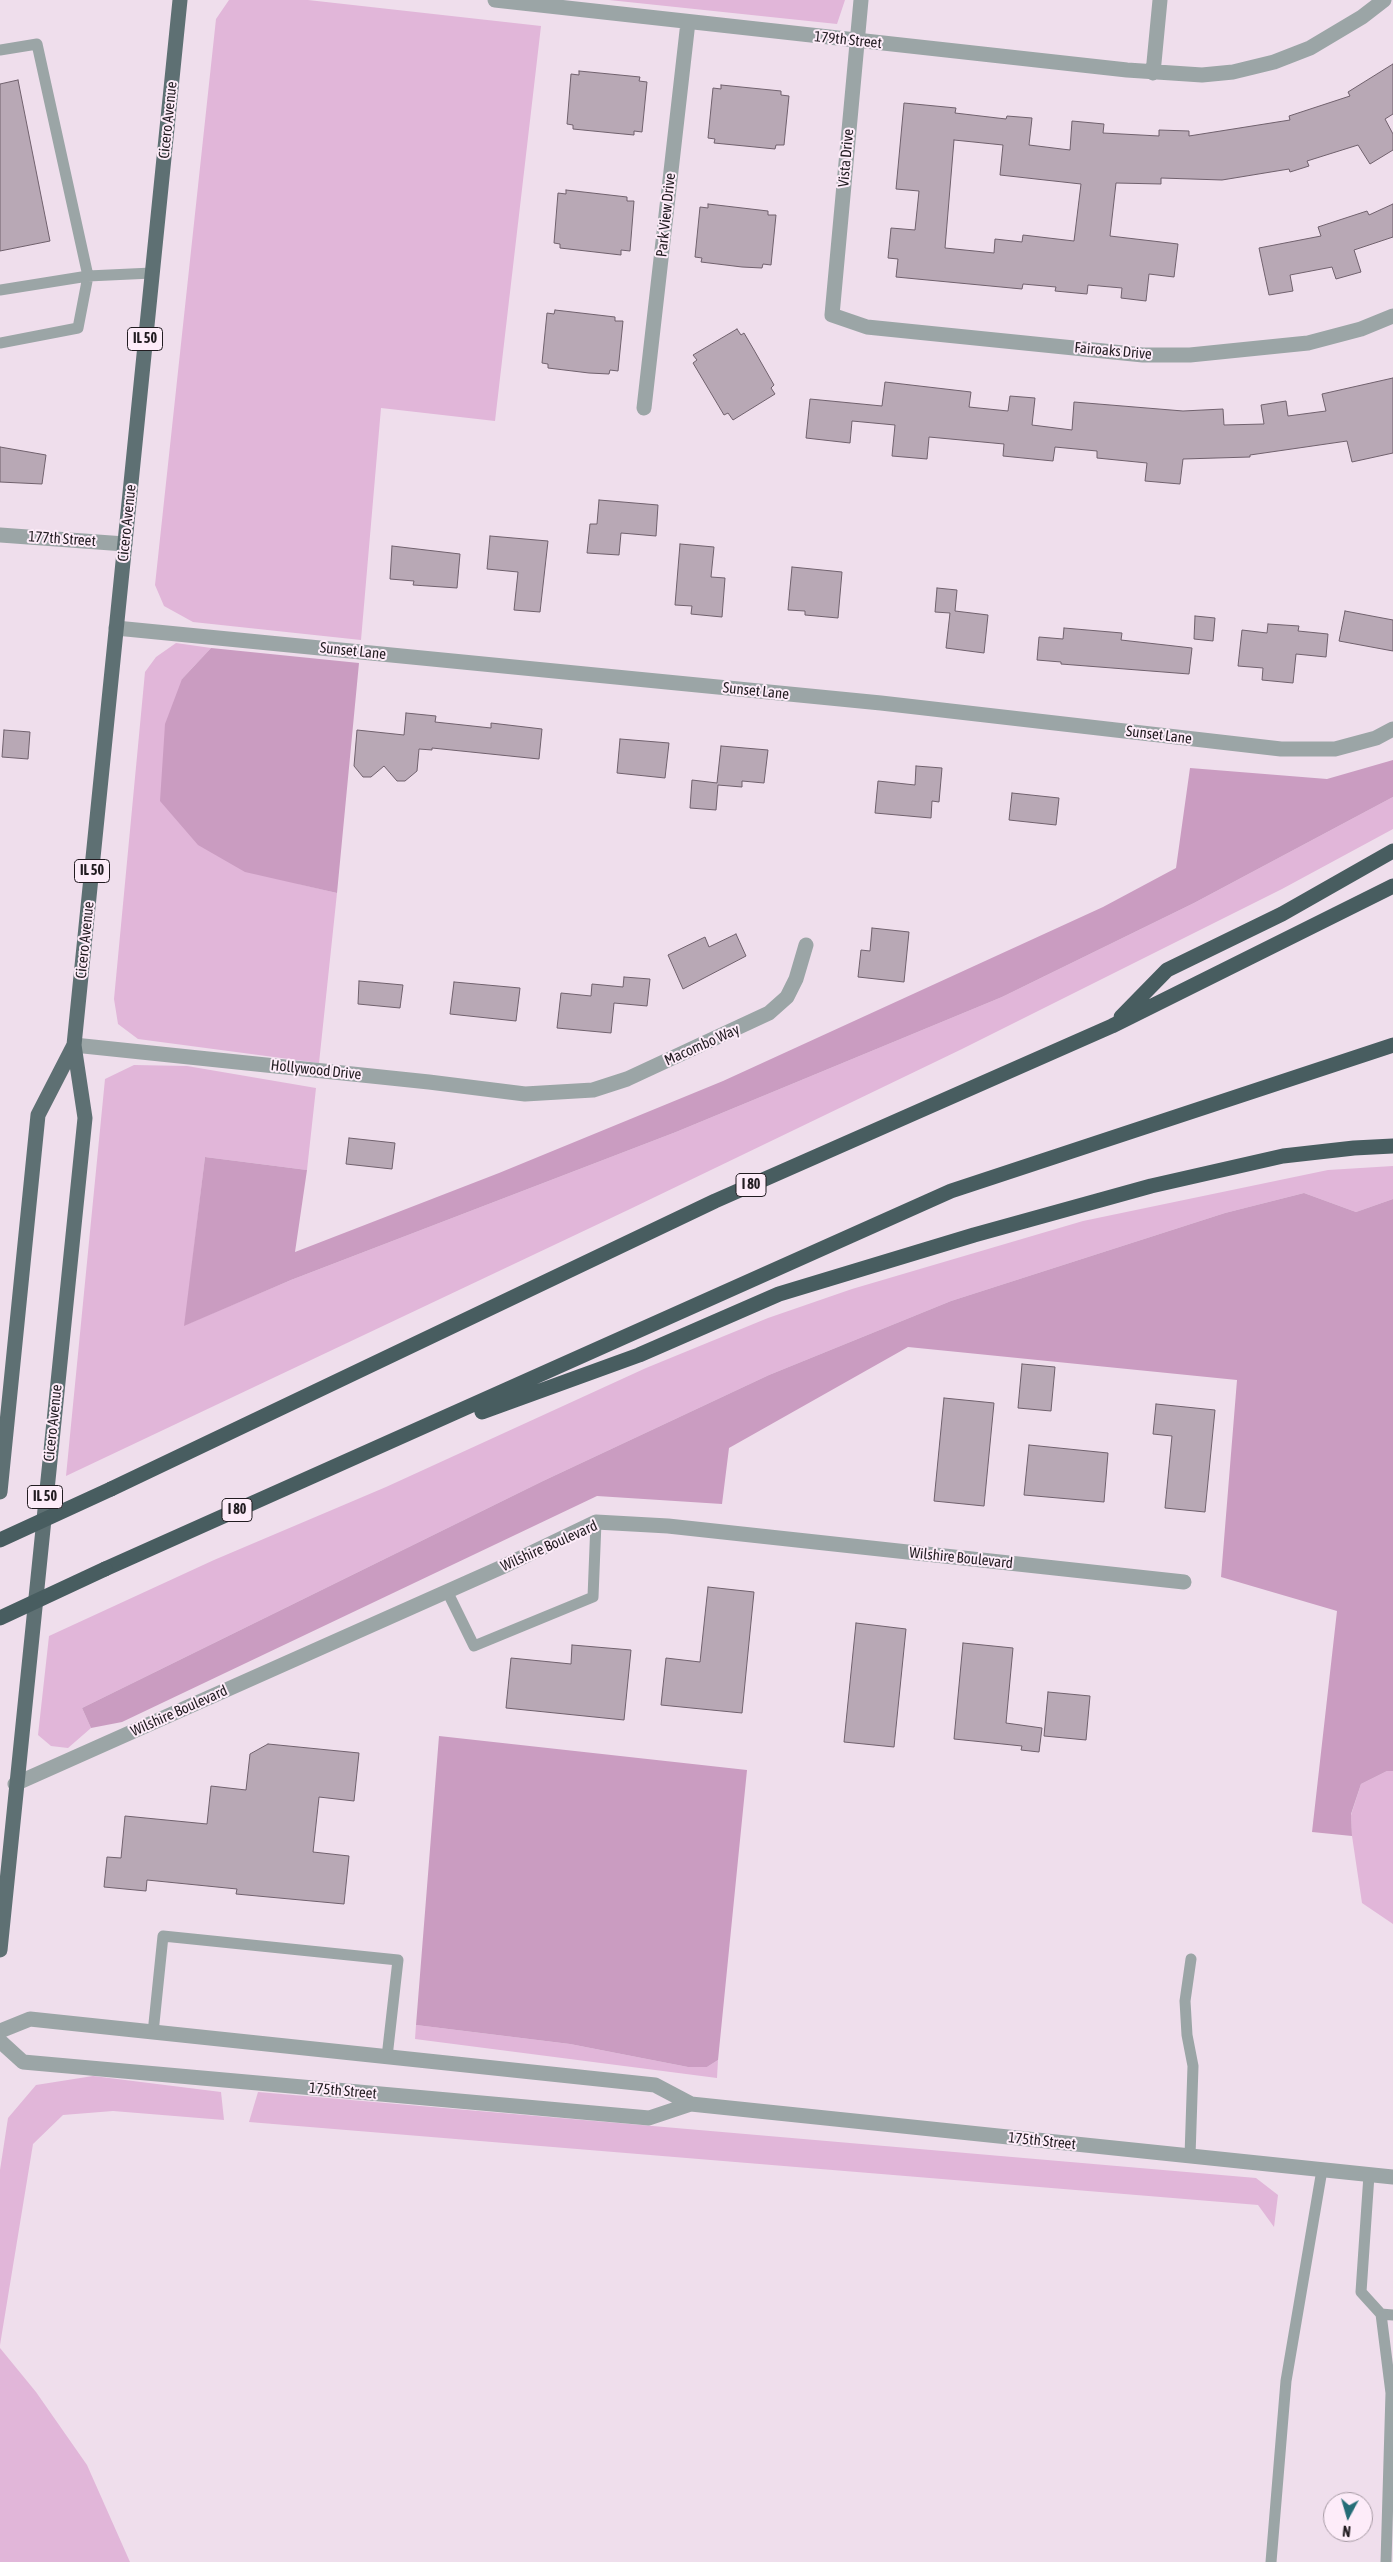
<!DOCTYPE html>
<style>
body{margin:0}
#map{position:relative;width:1393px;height:2562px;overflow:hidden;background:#efdeec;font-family:"Asap Condensed",sans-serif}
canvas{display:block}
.north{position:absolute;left:1323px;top:2492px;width:50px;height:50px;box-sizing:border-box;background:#fdecf9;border:1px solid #a599a3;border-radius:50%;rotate:186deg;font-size:14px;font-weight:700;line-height:20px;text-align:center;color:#221c21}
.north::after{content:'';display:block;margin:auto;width:18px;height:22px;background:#246d77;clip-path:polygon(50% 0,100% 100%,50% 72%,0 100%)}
</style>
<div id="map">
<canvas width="1393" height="2562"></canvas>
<div class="north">N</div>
</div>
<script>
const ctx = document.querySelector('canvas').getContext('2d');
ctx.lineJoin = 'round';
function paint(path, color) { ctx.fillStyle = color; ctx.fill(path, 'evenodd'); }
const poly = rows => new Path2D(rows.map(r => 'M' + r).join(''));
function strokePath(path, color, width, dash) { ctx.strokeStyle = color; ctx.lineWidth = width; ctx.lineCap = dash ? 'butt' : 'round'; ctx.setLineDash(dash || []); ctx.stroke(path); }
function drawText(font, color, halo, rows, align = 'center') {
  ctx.font = font + ' "Asap Condensed",sans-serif'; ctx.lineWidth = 4; ctx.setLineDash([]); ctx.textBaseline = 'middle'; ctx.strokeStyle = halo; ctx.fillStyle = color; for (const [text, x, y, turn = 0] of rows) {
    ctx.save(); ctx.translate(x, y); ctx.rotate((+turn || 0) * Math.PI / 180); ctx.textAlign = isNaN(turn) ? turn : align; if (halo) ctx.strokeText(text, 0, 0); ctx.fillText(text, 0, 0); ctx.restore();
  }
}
paint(poly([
 [229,0,308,0,541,26,495,421,381,408,361,640,193,622,164,606,155,585,216,19],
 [609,0,845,0,837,24],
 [176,643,211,648,182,679,299,884,337,893,319,1063,138,1039,118,1024,114,999,145,672,156,657],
 [1393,797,1393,829,1282,889,962,1049,628,1210,66,1476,105,1079,134,1065,187,1066,316,1088,307,1170,205,1157,185,1325,291,1280,676,1132,1002,997,1194,903],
 [1393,1166,1393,1199,1356,1212,1304,1193,1225,1213,951,1301,769,1375,543,1481,82,1708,91,1728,68,1748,51,1746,38,1735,49,1636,214,1560,386,1487,646,1368,768,1318,852,1289,1083,1221,1328,1170],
 [1387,1771,1393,1771,1393,1924,1362,1903,1352,1836,1351,1815,1361,1784],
 [416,2025,570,2044,688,2067,707,2067,718,2060,717,2078,415,2039],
 [93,2076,221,2092,224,2120,113,2111,63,2115,33,2144,0,2345,0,2170,8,2118,36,2085],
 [258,2092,1256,2178,1278,2195,1274,2227,1258,2205,249,2122],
 [0,2348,36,2392,87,2465,130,2562,0,2562]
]), '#e1b6d9');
paint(poly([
 [211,648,359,663,337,893,245,872,198,845,160,801,165,724,182,679],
 [1393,760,1393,797,1194,903,1002,997,676,1132,291,1280,184,1326,205,1157,307,1170,295,1252,499,1173,723,1081,1103,907,1176,868,1190,768,1327,779],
 [1304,1193,1356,1212,1393,1199,1393,1771,1387,1771,1361,1784,1351,1814,1352,1836,1312,1832,1337,1611,1221,1577,1237,1380,908,1347,729,1448,722,1504,597,1496,122,1722,91,1728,82,1708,543,1481,769,1375,951,1301,1225,1213],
 [439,1736,747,1770,718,2060,707,2067,688,2067,570,2044,416,2025]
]), '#ca9cc1');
const building = poly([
 [1393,64,1393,114,1385,119,1393,134,1393,150,1370,164,1358,145,1307,161,1309,166,1290,172,1289,169,1222,180,1161,178,1161,184,1116,183,1110,236,1178,244,1174,277,1149,274,1146,301,1121,298,1122,288,1088,285,1087,294,1055,291,1056,287,1023,284,1022,289,896,277,898,259,888,258,891,228,915,230,919,191,896,189,904,103,956,108,955,113,1006,119,1007,116,1032,118,1029,145,1070,150,1072,121,1104,124,1103,133,1159,136,1159,130,1189,131,1189,136,1290,120,1289,116,1350,96,1348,92,1393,64],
 [954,140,1003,145,1000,175,1081,184,1074,241,1023,235,1022,242,995,239,994,253,945,248,954,140],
 [579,71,640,77,639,81,647,82,642,132,634,131,634,135,613,133,573,129,573,125,567,124,571,74,579,75,579,71],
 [18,80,50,241,0,251,0,84,18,80],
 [721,85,781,91,781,95,789,96,784,145,776,145,775,149,755,147,714,143,715,139,708,138,713,88,721,89,721,85],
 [566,190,627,197,627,201,634,201,630,251,621,250,621,255,560,248,560,244,554,243,558,193,566,194,566,190],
 [708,204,768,211,768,215,776,215,771,265,763,264,762,268,742,267,701,262,702,258,695,257,700,207,708,208,708,204],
 [1393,204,1393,237,1354,250,1361,272,1336,279,1332,267,1290,275,1293,291,1269,295,1259,248,1321,236,1318,227,1367,211,1369,215,1393,204],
 [555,310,615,317,615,321,623,321,618,371,610,370,609,374,589,373,548,368,548,364,542,363,547,313,554,314,555,310],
 [737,329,741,335,744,333,754,350,774,385,771,388,775,394,733,420,728,413,724,415,693,363,697,360,693,355,737,329],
 [1393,378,1393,453,1352,462,1347,441,1250,455,1250,457,1183,459,1180,484,1145,481,1147,463,1097,458,1097,451,1055,447,1053,461,1003,456,1004,444,929,437,927,459,892,456,895,425,852,421,850,443,806,438,810,399,882,406,885,382,971,392,969,407,1008,411,1010,396,1035,398,1032,425,1072,430,1074,402,1183,411,1223,409,1224,425,1264,424,1261,405,1286,401,1288,416,1326,411,1322,394,1393,378],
 [0,447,46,455,42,484,0,482,0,447],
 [599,500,658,505,656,536,621,533,619,555,587,553,590,524,597,524,599,500],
 [490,536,548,541,540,612,514,610,518,572,487,569,490,536],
 [680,544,714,547,711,577,725,578,722,617,691,614,692,606,675,605,680,544],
 [392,546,460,554,457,588,413,585,414,581,390,579,392,546],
 [792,567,842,572,838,618,805,615,805,611,788,610,792,567],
 [937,588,957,590,955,611,988,615,984,653,946,648,950,613,935,612,937,588],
 [1345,611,1393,620,1393,651,1339,641,1345,611],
 [1195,616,1215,618,1213,641,1194,639,1195,616],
 [1268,624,1299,626,1298,631,1328,634,1326,657,1296,654,1293,683,1262,680,1263,668,1238,666,1242,630,1267,633,1268,624],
 [1064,628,1122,633,1121,640,1192,648,1189,674,1061,664,1061,662,1037,660,1039,637,1063,639,1064,628],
 [406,713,436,716,435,722,491,728,491,723,542,729,539,759,432,748,432,750,419,749,417,771,405,781,397,781,384,766,371,777,363,777,354,766,357,730,404,735,406,713],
 [4,730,30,732,28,759,2,757,4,730],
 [620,739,669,743,665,778,617,773,620,739],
 [721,746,768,750,764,783,742,781,742,787,718,785,716,810,690,808,692,780,717,783,721,746],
 [916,766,942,768,939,802,932,801,931,818,875,813,878,781,915,785,916,766],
 [1012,793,1059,798,1056,825,1009,820,1012,793],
 [872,928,909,932,904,982,858,977,861,950,870,951,872,928],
 [736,934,746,956,683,989,668,955,705,937,709,947,736,934],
 [624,977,650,979,647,1006,614,1003,611,1033,557,1028,561,993,591,996,592,984,623,987,624,977],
 [359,981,403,985,400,1008,358,1004,359,981],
 [454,982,520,988,516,1021,450,1014,454,982],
 [349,1138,395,1143,392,1169,346,1164,349,1138],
 [1022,1364,1055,1367,1051,1411,1018,1408,1022,1364],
 [944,1398,994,1403,984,1506,934,1501,944,1398],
 [1156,1404,1215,1410,1205,1512,1165,1508,1172,1436,1153,1434,1156,1404],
 [1029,1445,1108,1453,1104,1502,1024,1495,1029,1445],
 [708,1587,754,1592,742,1713,661,1705,666,1658,700,1662,708,1587],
 [856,1623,906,1629,894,1747,844,1742,856,1623],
 [963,1643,1013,1648,1006,1723,1042,1728,1039,1752,1021,1750,1022,1746,954,1739,963,1643],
 [572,1645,631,1650,624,1720,506,1708,511,1658,571,1664,572,1645],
 [1048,1692,1090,1696,1086,1740,1044,1736,1048,1692],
 [268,1744,359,1753,354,1801,319,1797,313,1852,349,1856,344,1904,236,1894,237,1889,147,1880,146,1891,104,1887,107,1857,121,1858,125,1816,207,1824,211,1786,246,1790,250,1754,268,1744]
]);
paint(building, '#b8a8b5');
strokePath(building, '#70616d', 1);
strokePath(poly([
 [0,50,37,44,88,276,78,328,0,343],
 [0,290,88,276,152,273],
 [447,1591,474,1646,593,1597,596,1522],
 [153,2033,163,1936,398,1960,387,2057],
 [1190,2156,1193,2066,1187,2035,1185,2001,1191,1959],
 [1369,2175,1361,2292,1381,2314,1393,2315],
 [1381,2314,1391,2393,1386,2562],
 [1271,2562,1286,2381,1322,2170]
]), '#9ba5a6', 11);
strokePath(poly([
 [495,0,1127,70,1202,75,1233,72,1274,62,1310,48,1362,17,1384,0],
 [861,0,832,315,867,327,1143,355,1190,355,1308,343,1361,329,1393,316],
 [1153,73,1160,0],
 [644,408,688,22],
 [0,535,125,544],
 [116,628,881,703,1281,749,1335,749,1376,738,1393,729],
 [74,1045,429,1082,525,1094,593,1090,627,1079,769,1013,787,997,796,979,806,945],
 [15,1784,502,1567,596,1522,668,1526,1184,1582]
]), '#9ba5a6', 15);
strokePath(poly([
 [0,2031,30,2019,655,2085,691,2104,1393,2177],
 [0,2041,23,2062,649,2118,691,2104]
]), '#9ba5a6', 15);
strokePath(poly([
 [0,1492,38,1115,74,1045],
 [0,1950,85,1118,74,1045,180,0]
]), '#5e7073', 15);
strokePath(poly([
 [1121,1017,1167,970,1282,914,1393,851],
 [482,1412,639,1355,779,1294,974,1235,1151,1186,1283,1156,1354,1148,1393,1146],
 [111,1489,715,1201,1112,1026,1393,886],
 [105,1569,951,1191,1393,1045]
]), '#485d60', 15);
strokePath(poly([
 [0,1540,111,1489],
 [0,1618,105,1569]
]), '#485d60', 15);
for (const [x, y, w] of [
 [145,339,35],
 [92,871,35],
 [751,1185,30],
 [45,1497,35],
 [237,1510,30]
]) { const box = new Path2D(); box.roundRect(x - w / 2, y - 11.5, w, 23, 4); ctx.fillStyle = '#fdecf9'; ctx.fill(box); strokePath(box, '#221c21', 1); }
drawText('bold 14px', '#221c21', null, [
 ["IL 50",145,339],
 ["IL 50",92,871],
 ["I 80",751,1185],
 ["IL 50",45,1497],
 ["I 80",237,1510]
]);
drawText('15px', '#221c21', '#fdecf9', [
 ["179th Street",848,40,6],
 ["Cicero Avenue",168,120,-84],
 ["Vista Drive",846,158,-85],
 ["Park View Drive",666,215,-84],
 ["Fairoaks Drive",1113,351,5],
 ["Cicero Avenue",127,523,-84],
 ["177th Street",62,539,4],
 ["Sunset Lane",353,651,6],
 ["Sunset Lane",756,691,6],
 ["Sunset Lane",1159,735,7],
 ["Cicero Avenue",85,940,-84],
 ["Macombo Way",702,1045,-24],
 ["Hollywood Drive",316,1070,6],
 ["Cicero Avenue",53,1423,-84],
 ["Wilshire Boulevard",549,1546,-24],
 ["Wilshire Boulevard",961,1558,6],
 ["Wilshire Boulevard",179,1711,-24],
 ["175th Street",343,2091,5],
 ["175th Street",1042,2141,6]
]);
</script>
